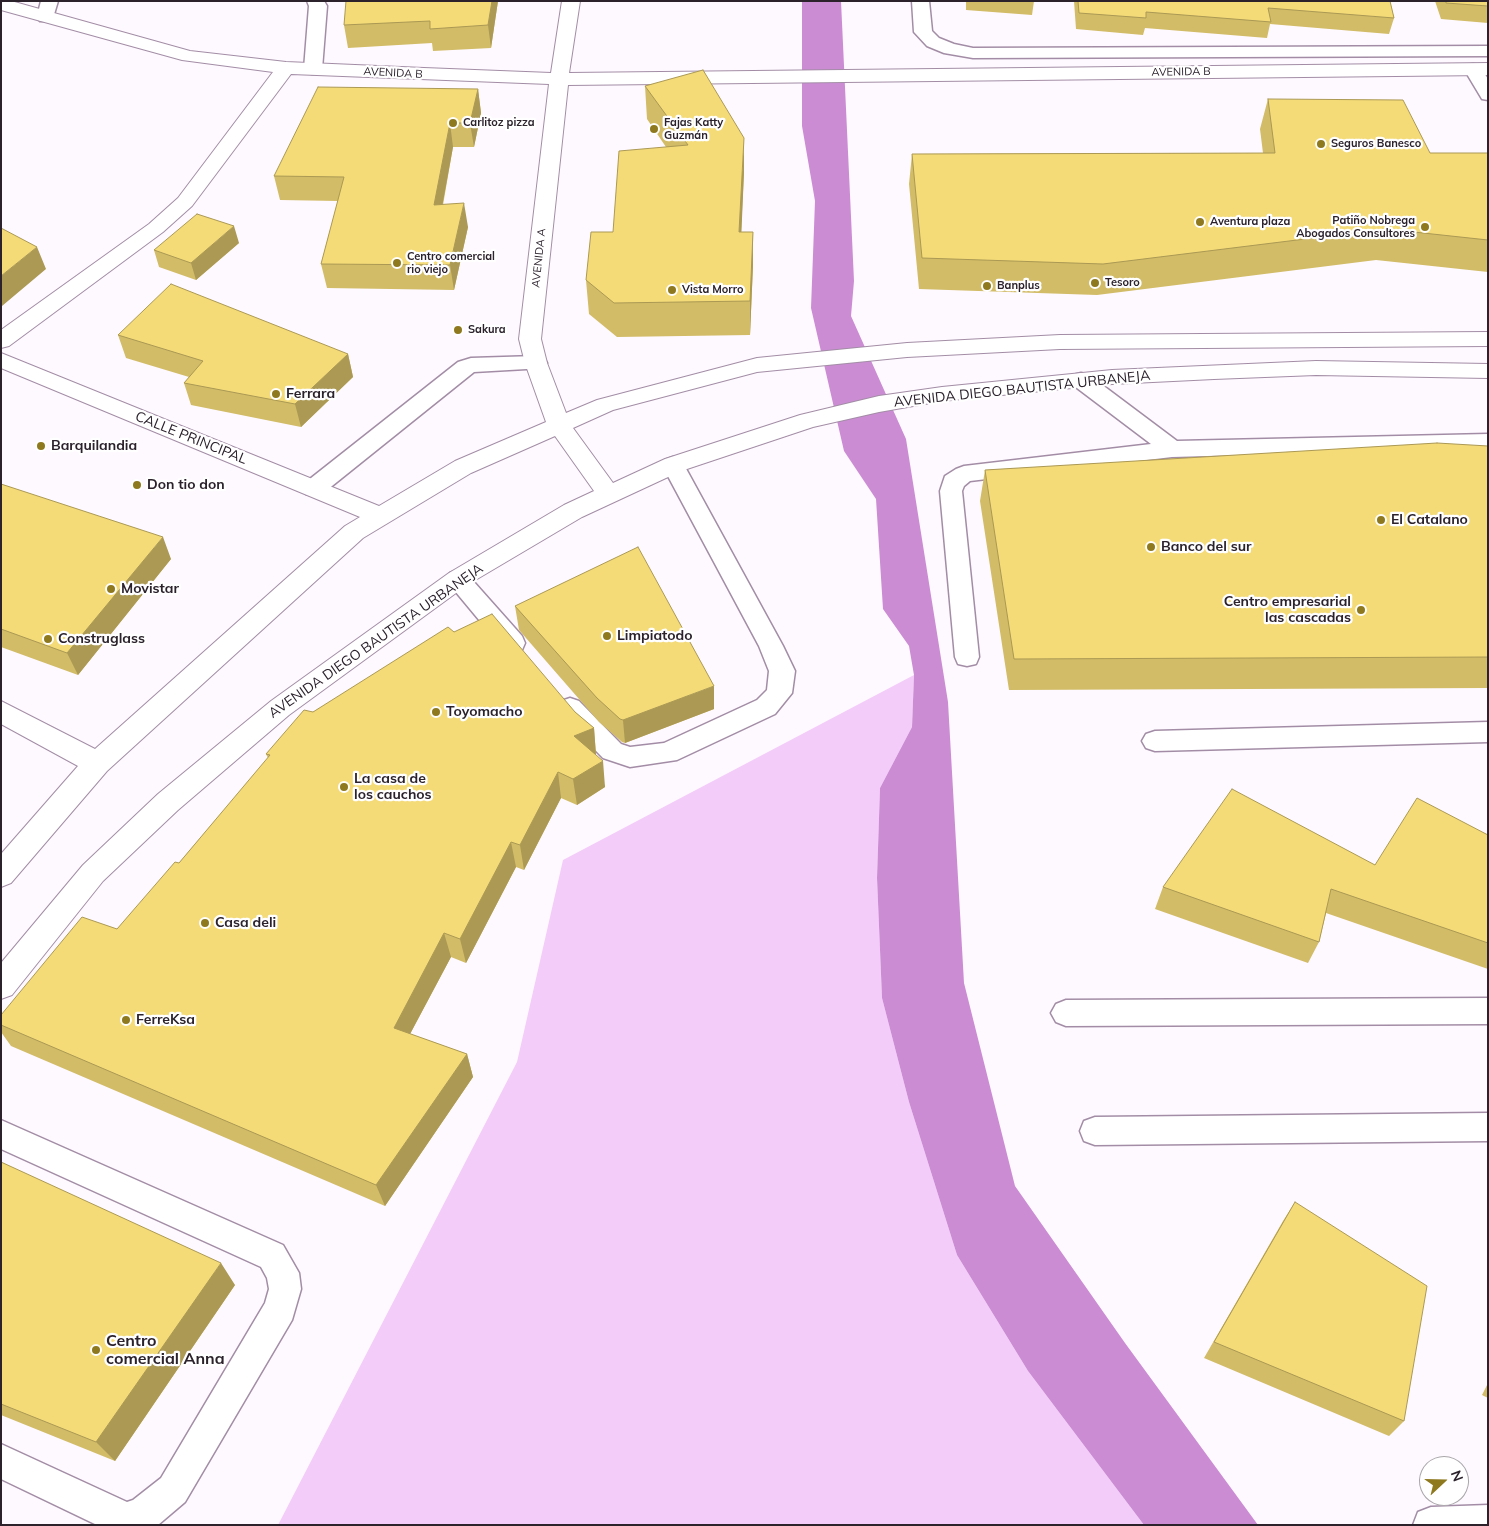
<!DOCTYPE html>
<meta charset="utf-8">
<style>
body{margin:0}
#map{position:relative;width:1489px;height:1526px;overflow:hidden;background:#fef9ff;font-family:Mulish,sans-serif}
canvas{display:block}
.frame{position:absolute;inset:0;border:2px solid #2b222c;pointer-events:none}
.north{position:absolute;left:1419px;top:1456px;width:50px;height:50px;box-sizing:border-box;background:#fff;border:1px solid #aaa7ab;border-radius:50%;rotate:69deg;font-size:14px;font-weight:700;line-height:20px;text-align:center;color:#2b222c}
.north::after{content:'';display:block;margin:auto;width:18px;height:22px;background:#8e791f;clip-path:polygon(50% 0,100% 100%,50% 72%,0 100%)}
</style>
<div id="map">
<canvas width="1489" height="1526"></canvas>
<div class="frame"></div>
<div class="north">N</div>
</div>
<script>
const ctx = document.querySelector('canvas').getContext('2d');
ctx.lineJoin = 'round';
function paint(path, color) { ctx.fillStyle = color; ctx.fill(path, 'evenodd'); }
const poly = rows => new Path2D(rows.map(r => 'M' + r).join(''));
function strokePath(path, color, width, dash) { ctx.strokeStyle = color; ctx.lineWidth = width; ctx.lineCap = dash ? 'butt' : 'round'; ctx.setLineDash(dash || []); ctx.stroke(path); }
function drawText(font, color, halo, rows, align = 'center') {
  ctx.font = font + ' Mulish,sans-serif'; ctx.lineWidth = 4.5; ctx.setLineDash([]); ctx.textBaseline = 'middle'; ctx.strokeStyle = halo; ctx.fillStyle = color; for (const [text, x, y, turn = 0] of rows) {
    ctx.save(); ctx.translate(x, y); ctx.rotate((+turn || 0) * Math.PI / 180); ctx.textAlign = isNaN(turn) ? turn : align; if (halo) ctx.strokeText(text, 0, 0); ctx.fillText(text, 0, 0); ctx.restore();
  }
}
paint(poly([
 [914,675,912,727,880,788,877,878,882,998,909,1102,957,1255,1028,1371,1144,1525,278,1525,517,1062,563,860]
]), '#f3ccf9');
paint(poly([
 [802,1,841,1,854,281,851,316,906,439,948,702,964,983,1015,1186,1125,1343,1258,1525,1144,1525,1028,1371,957,1255,909,1102,882,998,877,878,880,788,912,727,914,675,909,646,883,609,876,499,844,451,811,308,815,201,802,126]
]), '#cb8cd4');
const service = poly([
 [41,1,58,1,52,21,40,21,37,17,41,1],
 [307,1,324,1,327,6,322,69,319,73,313,74,307,73,304,69,309,6,307,1],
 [912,1,929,1,932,31,939,38,954,44,973,48,1488,46,1488,56,973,58,944,53,927,46,914,32,912,1],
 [1473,64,1479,65,1488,79,1488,100,1482,99,1464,69,1467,65,1473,64],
 [536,356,544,358,547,363,544,368,474,372,322,494,314,496,306,494,303,488,306,482,458,362,471,358,536,356],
 [1081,373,1089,375,1177,441,1488,434,1488,448,1172,457,970,481,964,486,962,491,979,657,976,664,967,666,958,664,955,657,940,491,945,476,956,469,964,466,1151,444,1073,385,1070,380,1073,375,1081,373],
 [673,457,681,460,684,465,783,646,795,671,792,693,775,714,677,760,630,767,603,758,561,715,557,708,561,701,570,698,579,701,621,744,630,747,664,743,757,700,767,690,769,671,759,646,662,465,665,460,673,457],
 [458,570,466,573,522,636,525,643,522,650,513,652,504,650,450,585,446,579,450,573,458,570],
 [1488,722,1488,742,1155,751,1146,748,1142,741,1146,734,1155,731,1488,722],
 [1488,998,1488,1024,1066,1026,1056,1022,1051,1013,1056,1004,1066,1000,1488,998],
 [1488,1113,1488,1141,1095,1145,1084,1141,1080,1131,1084,1121,1095,1117,1488,1113],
 [1,1120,283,1245,299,1273,301,1289,292,1320,185,1502,158,1525,97,1525,1,1479,1,1444,127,1502,133,1500,161,1478,265,1303,269,1289,267,1278,261,1267,1,1149,1,1120],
 [1488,1505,1488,1525,1413,1525,1418,1512,1431,1507,1488,1505]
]);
const minor = poly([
 [1,1,11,1,190,51,286,62,424,68,551,73,562,1,580,1,569,73,1488,63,1488,75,568,85,541,339,547,363,566,413,597,400,757,358,907,343,1060,335,1488,332,1488,346,1060,349,907,357,757,372,613,410,573,428,613,483,665,459,800,415,879,396,942,387,1112,370,1316,361,1488,364,1488,378,1316,375,1214,379,1112,384,942,401,879,412,813,427,681,471,582,517,467,585,289,715,178,810,103,881,12,995,1,999,1,963,83,865,158,794,271,701,449,573,564,505,594,491,555,436,471,473,363,538,107,771,11,883,1,887,1,854,78,766,1,724,1,701,95,749,345,526,360,517,1,368,1,353,379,506,455,461,546,422,525,363,519,339,549,84,291,74,192,206,163,232,9,346,1,348,1,330,149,224,178,198,273,72,182,60,1,10,1,1]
]);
strokePath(service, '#a38da6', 3);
strokePath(minor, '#a38da6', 2);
paint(service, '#fff');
paint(minor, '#fff');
paint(poly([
 [498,1,491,48,433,51,432,43,348,48,344,25],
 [966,1,1034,1,1032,15,966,10],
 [1074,1,1390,1,1394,18,1389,34,1270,24,1267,38,1145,28,1143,35,1076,29],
 [1435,1,1488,1,1488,23,1441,19],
 [645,86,744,172,741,232,753,232,753,265,750,335,617,337,589,314,586,280,613,232,666,147,647,119],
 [478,89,481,113,474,147,453,147,443,205,468,227,454,290,327,288,321,264,338,201,280,200,274,176],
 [1268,99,1430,153,1488,153,1488,272,1376,260,1097,295,919,289,909,184,912,154,1263,153,1260,129],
 [239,243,196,280,159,267,154,250],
 [118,335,348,354,353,377,301,427,191,405,184,383,189,377,126,358],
 [1488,446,1488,688,1009,690,980,501,985,470],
 [1,484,171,559,78,675,1,647],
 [515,606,714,709,625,743,622,742,599,722,519,630],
 [454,632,575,712,594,728,596,755,605,787,577,805,561,798,524,870,516,867,466,963,451,957,410,1034,467,1054,473,1077,385,1206,11,1046,1,1032,1,1015,117,929,179,863,268,758,266,754,313,712],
 [1488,835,1488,969,1326,913,1319,942,1308,963,1155,909,1163,887,1375,865],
 [1,1162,235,1285,115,1461,1,1415],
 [1295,1202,1404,1421,1389,1436,1204,1358,1283,1221],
 [1488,1383,1488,1398,1482,1395]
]), '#d2bc67');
paint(poly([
 [492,1,498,1,491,48,488,25],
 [478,89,481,113,474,147,470,123],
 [450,123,453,147,438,229,434,205],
 [744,138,744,172,740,265,739,232],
 [464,203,468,227,454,290,450,265],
 [234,226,239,243,196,280,191,263],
 [753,232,753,265,750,335,750,301],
 [37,247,46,269,2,306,1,276],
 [348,354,353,377,301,427,295,404],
 [163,537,171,559,78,675,67,653],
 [714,686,714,709,625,743,623,720],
 [594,728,596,755,577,762,574,736],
 [603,761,605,787,577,805,573,779],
 [558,772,561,798,524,870,520,845],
 [511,842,516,867,466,963,460,939],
 [444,933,451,957,401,1051,394,1028],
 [467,1054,473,1077,385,1206,376,1185],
 [221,1263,235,1285,115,1461,96,1442]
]), '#ab9954');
const building = poly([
 [346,1,492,1,488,25,430,29,430,21,344,25,346,1],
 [1078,1,1390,1,1394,18,1268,8,1271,22,1146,12,1146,18,1079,13,1078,1],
 [1446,1,1488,1,1488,6,1446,3,1446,1],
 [703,70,744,138,739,232,753,232,750,301,614,303,586,280,591,232,613,232,619,151,688,145,645,86,703,70],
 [318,87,478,89,470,123,450,123,434,205,464,203,450,265,321,264,344,177,274,176,318,87],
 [1268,99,1403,100,1430,153,1488,153,1488,240,1386,229,1103,264,922,258,912,154,1275,153,1268,99],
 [197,214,234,226,191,263,154,250,197,214],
 [1,228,37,247,1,276,1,228],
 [171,284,348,354,295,404,184,383,203,361,118,335,171,284],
 [1437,443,1488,446,1488,657,1014,659,985,470,1437,443],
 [1,484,163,537,67,653,1,629,1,484],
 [638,547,714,686,623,720,620,719,597,698,515,606,638,547],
 [492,614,575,712,594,728,574,736,603,761,573,779,558,772,520,845,511,842,460,939,444,933,394,1028,467,1054,376,1185,1,1025,1,1015,82,917,117,929,175,862,179,863,270,755,266,754,304,710,313,712,448,627,454,632,492,614],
 [1232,789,1375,865,1417,798,1488,835,1488,943,1331,889,1319,942,1163,887,1232,789],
 [1,1162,221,1263,96,1442,1,1404,1,1162],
 [1295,1202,1427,1286,1404,1421,1214,1342,1295,1202]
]);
paint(building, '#f4db78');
strokePath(building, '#ab9954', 1);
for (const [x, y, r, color] of [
 [453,123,5,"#8e791f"],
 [654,129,5,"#8e791f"],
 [1321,144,5,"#8e791f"],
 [1200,222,5,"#8e791f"],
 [1425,227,5,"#8e791f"],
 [397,263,5,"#8e791f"],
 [1095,283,5,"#8e791f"],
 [987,286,5,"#8e791f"],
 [672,290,5,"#8e791f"],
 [458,330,5,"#8e791f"],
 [276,394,5,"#8e791f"],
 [41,446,5,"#8e791f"],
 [137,485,5,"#8e791f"],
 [1381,520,5,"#8e791f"],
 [1151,547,5,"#8e791f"],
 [111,589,5,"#8e791f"],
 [1361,610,5,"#8e791f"],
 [607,636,5,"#8e791f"],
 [48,639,5,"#8e791f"],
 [436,712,5,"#8e791f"],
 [344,787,5,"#8e791f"],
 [205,923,5,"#8e791f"],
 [126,1020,5,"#8e791f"],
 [96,1350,5,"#8e791f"]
]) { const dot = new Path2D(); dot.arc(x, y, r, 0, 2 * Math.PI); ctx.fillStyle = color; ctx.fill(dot); strokePath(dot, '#fff', 2); }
drawText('11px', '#2b222c', '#fff', [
 ["AVENIDA B",1181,72,-1],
 ["AVENIDA B",393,73,3],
 ["AVENIDA A",539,258,-84]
]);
drawText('bold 11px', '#2b222c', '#fff', [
 ["Carlitoz pizza",463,123],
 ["Fajas Katty",664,123],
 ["Guzmán",664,136],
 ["Seguros Banesco",1331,144],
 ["Patiño Nobrega",1415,221,"right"],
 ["Abogados Consultores",1415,234,"right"],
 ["Aventura plaza",1210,222],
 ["Centro comercial",407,257],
 ["rio viejo",407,270],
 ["Tesoro",1105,283],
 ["Banplus",997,286],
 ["Vista Morro",682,290],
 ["Sakura",468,330]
], 'left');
drawText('14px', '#2b222c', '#fff', [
 ["AVENIDA DIEGO BAUTISTA URBANEJA",1022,389,-6],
 ["CALLE PRINCIPAL",191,438,22],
 ["AVENIDA DIEGO BAUTISTA URBANEJA",376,641,-35]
]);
drawText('bold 14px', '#2b222c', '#fff', [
 ["Ferrara",286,394],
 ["Barquilandia",51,446],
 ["Don tio don",147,485],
 ["El Catalano",1391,520],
 ["Banco del sur",1161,547],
 ["Movistar",121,589],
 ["Centro empresarial",1351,602,"right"],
 ["las cascadas",1351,618,"right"],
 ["Limpiatodo",617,636],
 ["Construglass",58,639],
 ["Toyomacho",446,712],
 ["La casa de",354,779],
 ["los cauchos",354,795],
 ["Casa deli",215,923],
 ["FerreKsa",136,1020]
], 'left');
drawText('bold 16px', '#2b222c', '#fff', [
 ["Centro",106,1341],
 ["comercial Anna",106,1359]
], 'left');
</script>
